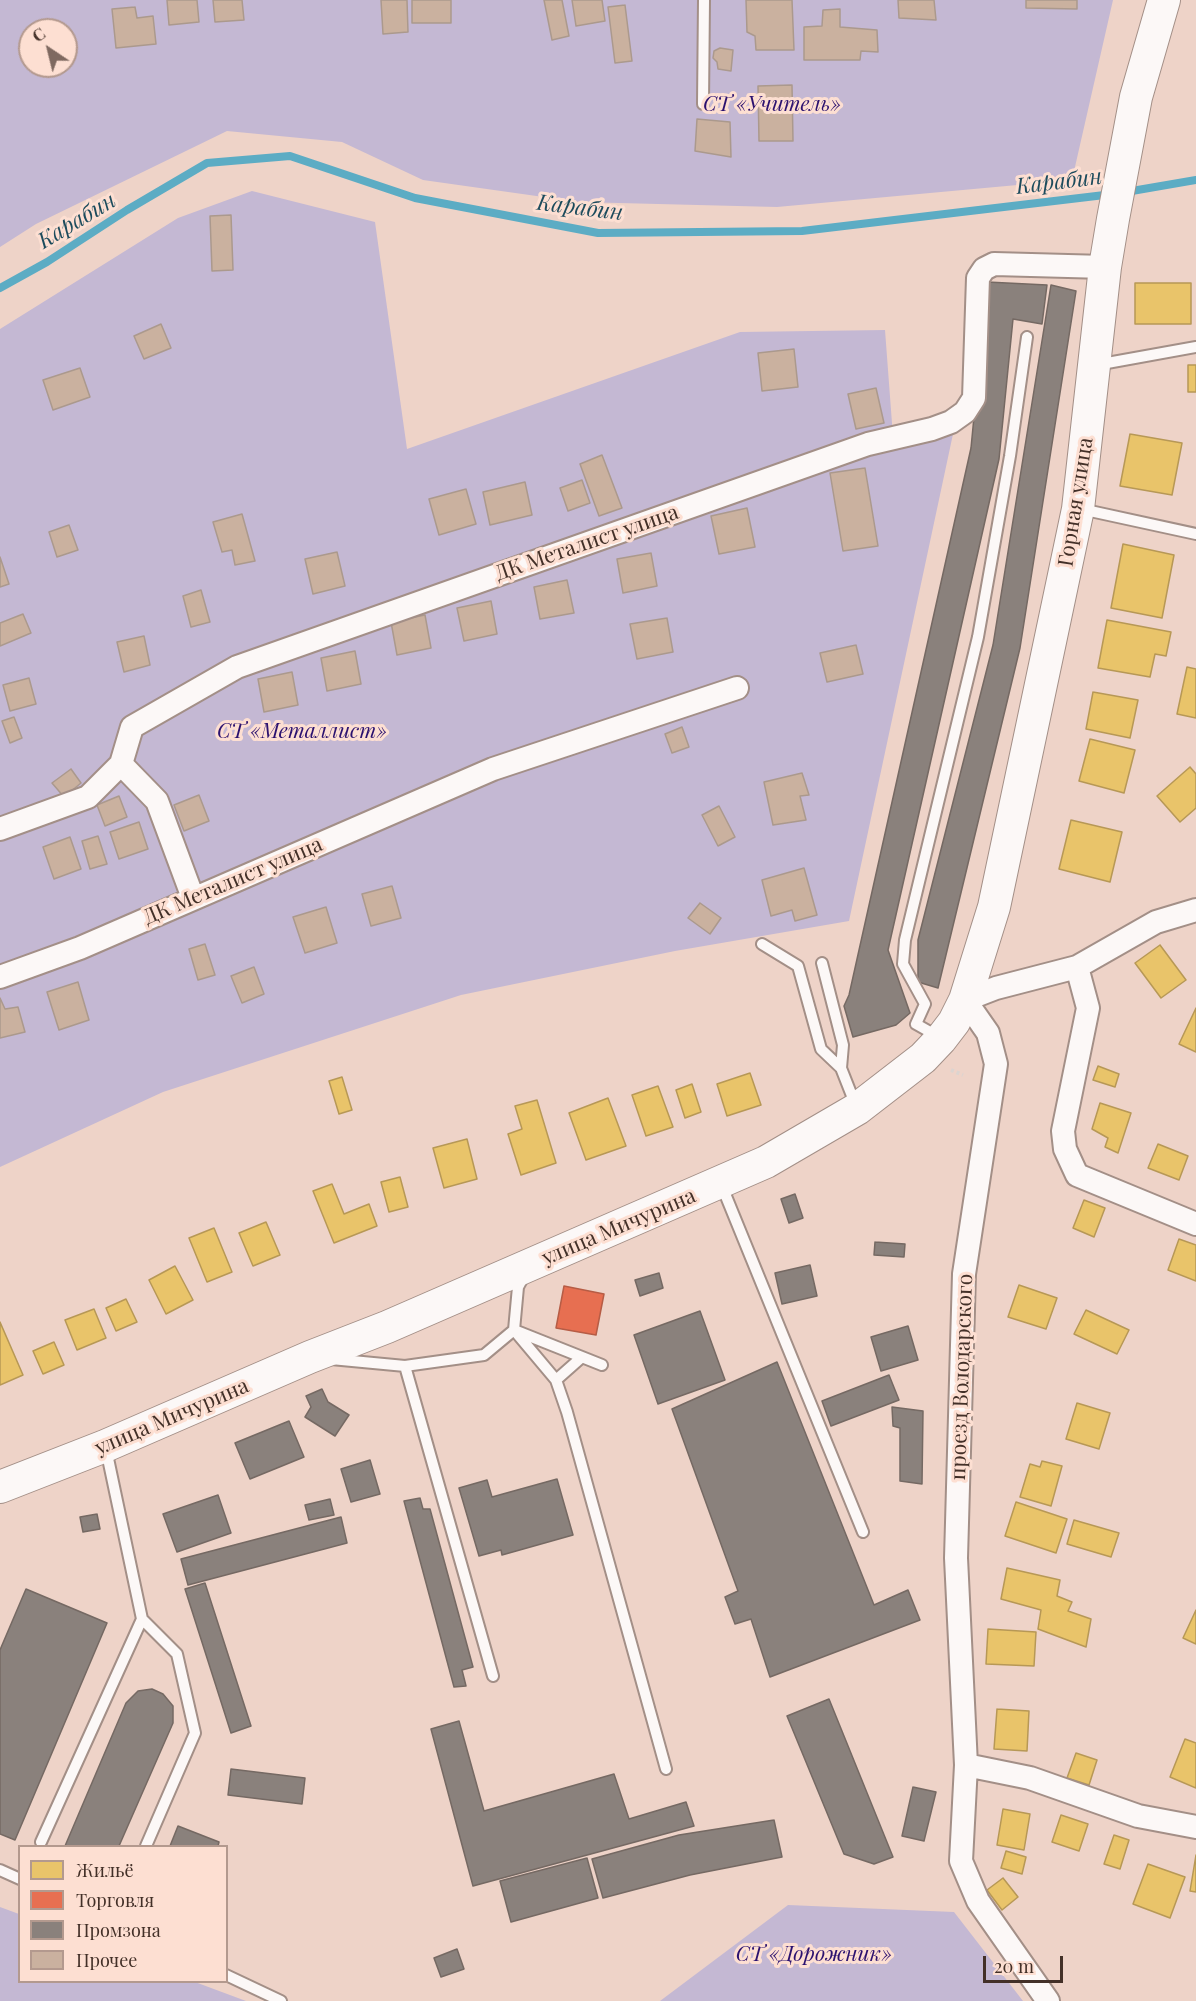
<!DOCTYPE html>
<meta charset="utf-8">
<style>
body{margin:0}
#map{position:relative;width:1196px;height:2001px;overflow:hidden;background:#eed3c8;font-family:"Playfair Display",serif}
canvas{display:block}
.legend{position:absolute;left:18px;top:1845px;width:210px;height:138px;box-sizing:border-box;background:#fddfd2;border:2px solid #b3998e;margin:0;padding:8px 10px;list-style:none;font-size:18px;color:#433028}
.legend li{display:flex;align-items:center;gap:12px;height:30px}
.legend b{width:30px;border:2px solid #b3998e}
.north{position:absolute;left:18px;top:18px;width:60px;height:60px;box-sizing:border-box;background:#fddfd2;border:2px solid #b3998e;border-radius:50%;rotate:325deg;font-size:16px;font-weight:700;line-height:24px;text-align:center;color:#433028}
.north::after{content:'';display:block;margin:auto;width:21px;height:27px;background:#7f6960;clip-path:polygon(50% 0,100% 100%,50% 72%,0 100%)}
.scale{position:absolute;left:983px;top:1956px;width:80px;height:27px;box-sizing:border-box;border:3px solid #433028;border-top:0;padding-left:8px;font-size:18px;line-height:21px;white-space:nowrap;color:#433028;-webkit-text-stroke:4px #fddfd2;paint-order:stroke}
</style>
<div id="map">
<canvas width="1196" height="2001"></canvas>
<ul class="legend">
<li><b style="height:16px;background:#e9c46a"></b>Жильё</li>
<li><b style="height:16px;background:#e76f51"></b>Торговля</li>
<li><b style="height:16px;background:#8a817c"></b>Промзона</li>
<li><b style="height:16px;background:#cab19f"></b>Прочее</li>
</ul>
<div class="north">С</div>
<div class="scale">20 m</div>
</div>
<script>
const ctx = document.querySelector('canvas').getContext('2d');
ctx.lineJoin = 'round';
function paint(path, color) { ctx.fillStyle = color; ctx.fill(path, 'evenodd'); }
const poly = rows => new Path2D(rows.map(r => 'M' + r).join(''));
function strokePath(path, color, width, dash) { ctx.strokeStyle = color; ctx.lineWidth = width; ctx.lineCap = dash ? 'butt' : 'round'; ctx.setLineDash(dash || []); ctx.stroke(path); }
function drawText(font, color, halo, rows, align = 'center') {
  ctx.font = font + ' "Playfair Display",serif'; ctx.lineWidth = 6; ctx.setLineDash([]); ctx.textBaseline = 'middle'; ctx.strokeStyle = halo; ctx.fillStyle = color; for (const [text, x, y, turn = 0] of rows) {
    ctx.save(); ctx.translate(x, y); ctx.rotate((+turn || 0) * Math.PI / 180); ctx.textAlign = isNaN(turn) ? turn : align; if (halo) ctx.strokeText(text, 0, 0); ctx.fillText(text, 0, 0); ctx.restore();
  }
}
paint(poly([
 [0,0,1113,0,1072,180,777,207,579,202,423,180,342,142,227,131,36,224,0,247],
 [30,30,66,30,66,66,30,66],
 [252,191,375,222,407,449,740,332,885,330,894,450,953,434,849,921,675,951,461,995,163,1092,0,1167,0,329,178,218],
 [788,1905,954,1912,1023,2001,660,2001],
 [0,1907,19,1914,20,1982,195,1982,246,2001,0,2001]
]), '#c4b8d3');
const homes = poly([
 [1135,283,1191,283,1191,324,1135,324,1135,283],
 [1188,365,1196,365,1196,392,1188,392,1188,365],
 [1130,434,1182,443,1172,495,1120,486,1130,434],
 [1123,544,1174,555,1162,618,1111,608,1123,544],
 [1107,620,1171,632,1166,656,1155,654,1150,677,1098,668,1107,620],
 [1187,667,1196,669,1196,718,1177,714,1187,667],
 [1093,692,1138,700,1130,738,1086,729,1093,692],
 [1090,739,1135,750,1124,793,1079,781,1090,739],
 [1190,767,1196,774,1196,808,1180,822,1157,796,1190,767],
 [1071,820,1122,832,1110,882,1059,869,1071,820],
 [1160,945,1186,980,1161,998,1135,963,1160,945],
 [1196,1008,1196,1052,1179,1044,1196,1008],
 [1098,1066,1119,1074,1115,1087,1093,1080,1098,1066],
 [750,1073,761,1105,727,1116,717,1084,750,1073],
 [342,1077,352,1110,339,1114,329,1081,342,1077],
 [692,1084,701,1112,685,1118,676,1090,692,1084],
 [658,1086,673,1127,646,1136,632,1095,658,1086],
 [608,1098,626,1146,586,1160,569,1113,608,1098],
 [537,1100,556,1163,521,1175,508,1134,522,1129,515,1106,537,1100],
 [1100,1103,1131,1113,1118,1153,1105,1147,1108,1138,1092,1129,1100,1103],
 [467,1139,477,1179,444,1188,433,1148,467,1139],
 [1158,1144,1188,1156,1179,1180,1148,1168,1158,1144],
 [400,1177,408,1207,389,1212,381,1182,400,1177],
 [332,1184,344,1214,369,1204,377,1226,334,1243,313,1191,332,1184],
 [1084,1200,1105,1208,1094,1237,1073,1228,1084,1200],
 [266,1222,280,1255,253,1266,239,1233,266,1222],
 [214,1228,232,1272,207,1282,189,1238,214,1228],
 [1179,1239,1196,1245,1196,1281,1168,1270,1179,1239],
 [175,1266,193,1300,166,1314,149,1280,175,1266],
 [1019,1285,1057,1298,1046,1329,1008,1317,1019,1285],
 [126,1299,137,1322,116,1331,106,1308,126,1299],
 [94,1309,106,1338,77,1350,65,1320,94,1309],
 [1086,1310,1129,1330,1117,1354,1074,1334,1086,1310],
 [0,1322,23,1375,0,1385,0,1322],
 [54,1342,64,1365,43,1374,33,1351,54,1342],
 [1077,1403,1110,1413,1099,1449,1066,1439,1077,1403],
 [1042,1461,1062,1466,1051,1506,1020,1497,1030,1464,1040,1467,1042,1461],
 [1016,1502,1067,1519,1056,1553,1005,1536,1016,1502],
 [1074,1520,1119,1533,1111,1557,1067,1544,1074,1520],
 [1007,1568,1060,1580,1057,1596,1072,1602,1068,1611,1091,1619,1086,1647,1038,1629,1041,1610,1001,1599,1007,1568],
 [1196,1610,1196,1644,1183,1638,1196,1610],
 [988,1629,1036,1632,1034,1666,986,1664,988,1629],
 [997,1709,1029,1711,1027,1751,994,1749,997,1709],
 [1185,1739,1196,1743,1196,1788,1170,1777,1185,1739],
 [1076,1753,1097,1760,1089,1785,1067,1778,1076,1753],
 [1003,1809,1030,1814,1024,1850,997,1845,1003,1809],
 [1061,1815,1088,1824,1079,1851,1052,1842,1061,1815],
 [1114,1835,1129,1840,1120,1869,1104,1864,1114,1835],
 [1006,1851,1026,1857,1022,1874,1001,1868,1006,1851],
 [1196,1855,1196,1892,1190,1891,1196,1855],
 [1148,1864,1185,1877,1170,1918,1133,1904,1148,1864],
 [1003,1878,1018,1897,1002,1910,987,1890,1003,1878]
]);
paint(homes, '#e9c46a');
strokePath(homes, '#b79856', 1.5);
const shops = poly([
 [564,1286,604,1294,596,1335,556,1328,564,1286]
]);
paint(shops, '#e76f51');
strokePath(shops, '#b65c45', 1.5);
const industry = poly([
 [987,282,1047,285,1042,324,1013,319,999,459,888,950,910,1013,896,1025,853,1037,844,1006,849,995,971,448,987,282],
 [1051,285,1076,291,1020,648,938,988,918,982,918,940,993,645,1051,285],
 [795,1194,803,1218,789,1223,781,1199,795,1194],
 [875,1242,905,1244,904,1257,874,1255,875,1242],
 [810,1265,817,1296,782,1304,775,1273,810,1265],
 [659,1273,663,1288,640,1296,635,1280,659,1273],
 [700,1311,725,1380,658,1404,634,1335,700,1311],
 [908,1326,918,1360,881,1371,871,1337,908,1326],
 [777,1362,874,1605,908,1590,920,1620,770,1677,751,1619,735,1624,725,1597,738,1591,672,1409,777,1362],
 [889,1375,899,1400,831,1426,822,1401,889,1375],
 [322,1389,328,1402,349,1415,335,1436,305,1417,311,1407,306,1396,322,1389],
 [892,1407,923,1411,922,1484,900,1481,900,1428,893,1426,892,1407],
 [289,1421,304,1457,250,1479,235,1443,289,1421],
 [370,1460,380,1494,351,1502,341,1469,370,1460],
 [557,1479,573,1535,502,1555,501,1550,479,1556,459,1488,487,1480,492,1497,557,1479],
 [218,1495,231,1533,177,1552,163,1514,218,1495],
 [420,1498,423,1509,430,1509,473,1667,462,1670,466,1686,454,1687,404,1501,420,1498],
 [330,1499,334,1515,309,1520,305,1505,330,1499],
 [97,1514,100,1529,83,1532,80,1517,97,1514],
 [341,1517,347,1543,188,1585,181,1559,341,1517],
 [205,1583,251,1726,231,1733,185,1589,205,1583],
 [26,1589,107,1623,15,1840,0,1834,0,1650,26,1589],
 [152,1689,163,1694,173,1706,173,1723,119,1846,65,1846,126,1703,138,1691,152,1689],
 [829,1699,893,1857,874,1864,844,1854,787,1716,829,1699],
 [459,1721,484,1811,614,1774,629,1819,686,1802,694,1826,473,1886,431,1729,459,1721],
 [231,1769,305,1778,302,1804,228,1795,231,1769],
 [913,1787,936,1792,924,1841,902,1836,913,1787],
 [774,1820,782,1857,690,1875,603,1898,592,1859,679,1835,774,1820],
 [178,1826,219,1842,218,1846,170,1846,178,1826],
 [587,1858,598,1898,511,1922,500,1881,587,1858],
 [457,1949,464,1969,441,1977,434,1958,457,1949]
]);
paint(industry, '#8a817c');
strokePath(industry, '#756963', 1.5);
strokePath(poly([
 [1126,192,1196,180],
 [0,288,47,262,127,210,207,163,290,156,415,198,598,233,802,231,1113,194]
]), '#5cacc4', 8);
const building = poly([
 [167,0,197,0,199,22,169,25,167,0],
 [213,0,242,0,244,20,215,22,213,0],
 [381,0,407,0,408,32,383,34,381,0],
 [412,0,451,0,451,23,412,23,412,0],
 [544,0,562,0,569,36,552,40,544,0],
 [572,0,602,0,605,21,576,26,572,0],
 [746,0,792,0,794,50,756,50,755,36,747,32,746,0],
 [898,0,934,0,936,20,899,18,898,0],
 [1026,0,1077,0,1077,9,1026,8,1026,0],
 [625,5,632,61,615,63,608,7,625,5],
 [135,7,137,18,153,16,156,44,116,48,112,9,135,7],
 [840,9,840,27,877,30,878,52,861,51,860,60,804,60,804,27,822,26,823,10,840,9],
 [720,48,733,50,731,71,718,69,717,62,713,58,714,51,720,48],
 [792,85,793,141,759,141,758,86,792,85],
 [697,119,730,122,731,157,695,151,697,119],
 [231,215,233,270,212,271,210,216,231,215],
 [161,324,171,348,144,359,134,336,161,324],
 [794,349,798,387,762,391,758,353,794,349],
 [80,368,90,397,53,410,43,380,80,368],
 [876,388,884,423,856,429,848,394,876,388],
 [602,455,622,508,599,516,580,464,602,455],
 [865,468,878,546,843,551,830,473,865,468],
 [582,480,590,503,568,511,560,488,582,480],
 [525,482,532,515,490,525,483,492,525,482],
 [466,489,476,524,439,535,429,499,466,489],
 [747,508,755,547,719,554,711,516,747,508],
 [242,514,255,561,235,565,232,550,222,552,213,522,242,514],
 [69,525,78,550,57,557,49,532,69,525],
 [337,552,345,586,313,594,305,559,337,552],
 [651,553,657,586,623,593,617,559,651,553],
 [0,557,9,584,0,587,0,557],
 [567,580,574,613,540,619,534,587,567,580],
 [201,590,210,622,191,627,183,596,201,590],
 [491,601,497,634,464,641,457,608,491,601],
 [23,614,31,633,0,646,0,623,23,614],
 [425,615,431,648,397,655,391,622,425,615],
 [667,618,673,652,637,659,630,624,667,618],
 [144,636,150,665,124,672,117,642,144,636],
 [856,645,863,674,827,682,820,653,856,645],
 [355,651,361,684,327,691,321,658,355,651],
 [292,672,298,705,264,712,258,679,292,672],
 [29,678,36,704,10,711,3,685,29,678],
 [14,717,22,738,10,743,2,721,14,717],
 [682,727,689,747,672,753,665,734,682,727],
 [71,769,81,783,64,797,52,783,71,769],
 [802,773,809,795,800,796,806,820,773,825,764,782,802,773],
 [199,795,209,821,184,831,174,805,199,795],
 [119,796,127,817,105,826,97,805,119,796],
 [719,806,735,837,718,846,702,815,719,806],
 [139,822,148,849,119,859,110,832,139,822],
 [98,836,107,864,90,869,82,841,98,836],
 [70,837,81,869,54,879,43,847,70,837],
 [804,868,817,915,795,921,792,910,771,916,762,880,804,868],
 [392,886,401,918,371,926,362,894,392,886],
 [700,903,721,918,710,934,688,918,700,903],
 [326,907,337,943,305,953,293,917,326,907],
 [205,944,215,975,198,980,189,949,205,944],
 [254,967,264,994,242,1003,231,976,254,967],
 [78,982,89,1020,59,1030,47,992,78,982],
 [0,998,5,1009,18,1007,25,1032,0,1038,0,998]
]);
paint(building, '#cab19f');
strokePath(building, '#ab998d', 1.5);
const lane = poly([
 [703,104,704,0],
 [1096,365,1196,347],
 [1081,509,1196,534],
 [762,944,798,966,821,1049,841,1068],
 [822,963,843,1045,841,1068,856,1106],
 [939,1037,916,1024,925,1004,903,964,905,940,978,637,1010,456,1027,337],
 [721,1184,863,1532],
 [331,1359,405,1366,484,1355,514,1330,518,1287,524,1276],
 [602,1365,514,1330,556,1380,567,1412,666,1769],
 [405,1366,493,1676],
 [556,1380,582,1357],
 [142,1619,177,1654,195,1733,146,1846],
 [41,1842,142,1619,106,1449],
 [0,1870,20,1879],
 [226,1975,281,2001]
]);
const street = poly([
 [121,764,157,801,193,898],
 [0,829,88,797,121,764,132,727,237,667,868,444,932,429,951,422,965,412,974,398,978,278,984,269,994,264,1105,267],
 [1196,910,1156,922,1077,967,996,988,965,1000,988,1033,996,1064,964,1274,956,1558,966,1765,1030,1778,1138,1816,1196,1827],
 [1077,967,1088,1008,1063,1131,1065,1149,1077,1175,1196,1224],
 [0,977,80,948,493,769,737,688],
 [966,1765,961,1861,978,1901,1048,2001]
]);
const secondary = poly([
 [0,1487,105,1446,310,1357,387,1327,766,1162,857,1109,923,1058,941,1039,954,1022,965,1000,994,907,1078,509,1105,267,1113,219,1136,97,1164,0]
]);
strokePath(lane, '#a38f87', 14);
strokePath(street, '#a38f87', 26);
strokePath(secondary, '#a38f87', 34);
strokePath(poly([
 [951,1070,963,1075]
]), '#dcd4d0', 4, [3, 3]);
strokePath(lane, '#fcf8f7', 10);
strokePath(street, '#fcf8f7', 22);
strokePath(secondary, '#fcf8f7', 32);
drawText('italic 21px', '#2b116f', '#fddfd2', [
 ["СТ «Учитель»",772,104],
 ["СТ «Металлист»",302,731],
 ["СТ «Дорожник»",814,1954]
]);
drawText('21px', '#433028', '#fddfd2', [
 ["Горная улица",1076,502,-81],
 ["ДК Металист улица",587,543,-19],
 ["ДК Металист улица",233,881,-23],
 ["улица Мичурина",619,1227,-23],
 ["проезд Володарского",962,1377,-88],
 ["улица Мичурина",172,1417,-23]
]);
drawText('italic 22px', '#1c4b5c', '#fddfd2', [
 ["Карабин",1059,182,-7],
 ["Карабин",580,208,7],
 ["Карабин",77,221,-31]
]);
</script>
